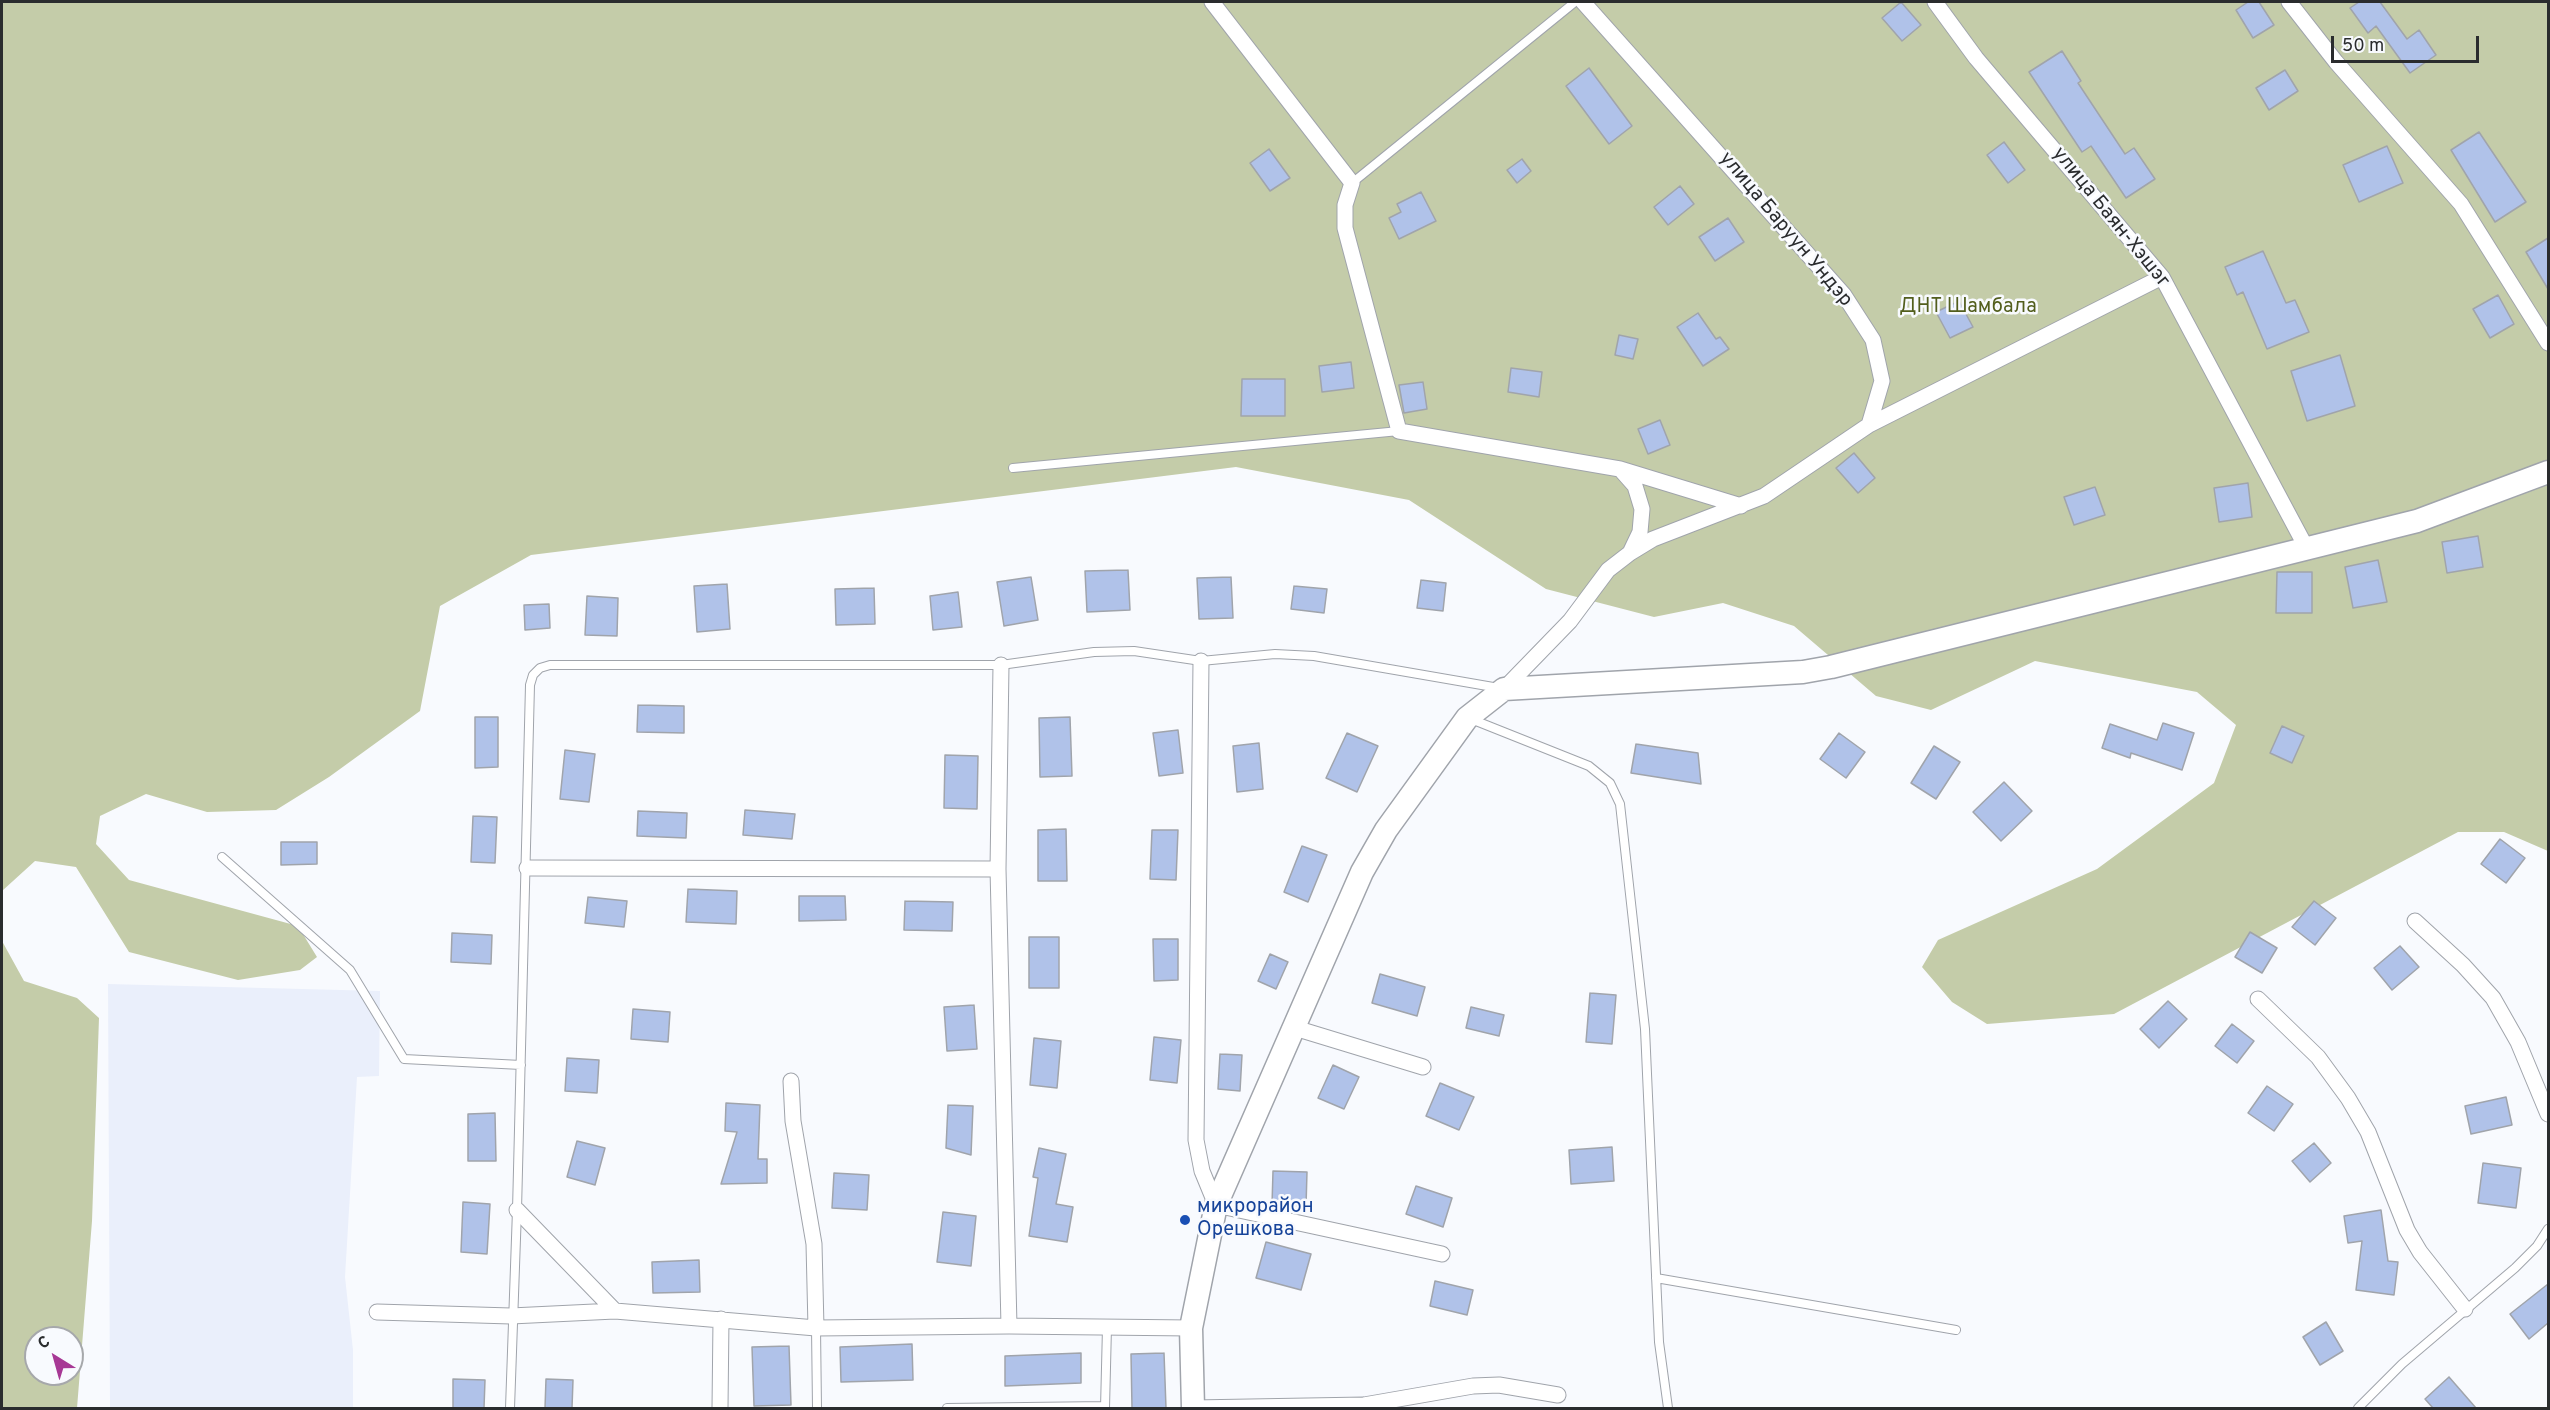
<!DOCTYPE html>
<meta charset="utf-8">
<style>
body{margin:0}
#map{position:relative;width:2550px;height:1410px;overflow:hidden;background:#f8fafe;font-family:Overpass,sans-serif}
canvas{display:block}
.frame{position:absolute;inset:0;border:3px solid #2a2c2e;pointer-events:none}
.north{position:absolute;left:24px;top:1326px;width:60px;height:60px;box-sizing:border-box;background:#f8fafe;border:2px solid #a6a8ab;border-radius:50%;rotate:323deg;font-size:16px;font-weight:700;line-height:24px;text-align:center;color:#2a2c2e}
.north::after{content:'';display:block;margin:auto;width:21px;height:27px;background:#a73895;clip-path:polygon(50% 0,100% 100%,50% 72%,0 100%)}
.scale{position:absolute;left:2331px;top:36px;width:148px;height:27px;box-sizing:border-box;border:3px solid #2a2c2e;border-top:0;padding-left:8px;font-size:18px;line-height:21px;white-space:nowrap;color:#2a2c2e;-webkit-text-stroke:4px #f8fafe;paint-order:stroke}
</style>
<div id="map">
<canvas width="2550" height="1410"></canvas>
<div class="frame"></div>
<div class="north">С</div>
<div class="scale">50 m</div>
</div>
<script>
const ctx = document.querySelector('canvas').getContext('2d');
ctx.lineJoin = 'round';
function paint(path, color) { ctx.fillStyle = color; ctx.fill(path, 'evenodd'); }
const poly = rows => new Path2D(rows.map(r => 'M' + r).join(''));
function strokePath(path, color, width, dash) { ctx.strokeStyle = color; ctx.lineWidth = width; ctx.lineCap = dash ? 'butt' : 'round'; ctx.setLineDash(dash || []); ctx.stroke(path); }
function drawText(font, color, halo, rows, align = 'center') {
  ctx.font = font + ' Overpass,sans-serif'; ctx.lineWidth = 5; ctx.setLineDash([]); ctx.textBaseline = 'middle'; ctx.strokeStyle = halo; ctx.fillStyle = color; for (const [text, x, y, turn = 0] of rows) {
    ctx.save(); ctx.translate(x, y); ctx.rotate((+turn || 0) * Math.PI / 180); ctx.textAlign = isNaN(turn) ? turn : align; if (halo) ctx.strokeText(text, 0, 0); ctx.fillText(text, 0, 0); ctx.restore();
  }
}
paint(poly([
 [108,984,380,991,379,1076,357,1077,345,1277,353,1350,353,1408,110,1408]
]), '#eaeffb');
paint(poly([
 [2,2,2548,2,2548,851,2504,832,2458,832,2114,1014,1987,1024,1952,1002,1922,967,1938,940,2097,869,2214,783,2236,725,2197,692,2035,661,1931,710,1876,696,1794,626,1723,603,1654,617,1546,589,1409,500,1236,467,531,555,440,606,420,711,329,777,276,810,207,812,146,794,100,816,96,844,129,880,298,926,317,957,300,970,238,980,129,952,76,867,35,861,2,891],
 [2,941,24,981,77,998,99,1018,92,1221,77,1408,2,1408],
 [36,1338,72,1338,72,1374,36,1374]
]), '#c4cca9');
const building = poly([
 [1901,2,1921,25,1902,41,1882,18,1901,2],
 [2248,2,2259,2,2274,25,2253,38,2236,10,2248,2],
 [2359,2,2380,2,2407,39,2419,30,2436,55,2410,73,2376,26,2368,33,2350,8,2359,2],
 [2062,51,2081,81,2078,83,2125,154,2134,148,2155,179,2126,198,2091,146,2082,152,2029,72,2062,51],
 [1589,68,1632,126,1609,144,1566,86,1589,68],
 [2285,70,2298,91,2269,110,2256,88,2285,70],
 [2479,132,2526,202,2495,222,2451,150,2479,132],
 [2004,142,2025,170,2008,183,1987,155,2004,142],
 [2387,146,2403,183,2359,202,2343,165,2387,146],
 [1269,149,1290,178,1270,191,1250,163,1269,149],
 [1522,159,1531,171,1517,183,1507,170,1522,159],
 [1680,186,1694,204,1668,225,1654,207,1680,186],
 [1421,192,1436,221,1399,239,1389,218,1401,212,1397,204,1421,192],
 [1728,218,1744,242,1715,261,1699,237,1728,218],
 [2548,238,2548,289,2526,252,2548,238],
 [2263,251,2286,303,2295,300,2309,332,2267,349,2243,292,2237,295,2225,267,2263,251],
 [2498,295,2514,324,2490,338,2473,309,2498,295],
 [1959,301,1973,327,1950,338,1936,312,1959,301],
 [1698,313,1716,339,1720,337,1729,349,1703,366,1677,327,1698,313],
 [1619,335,1638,339,1633,359,1615,355,1619,335],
 [2340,355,2355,406,2307,421,2291,371,2340,355],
 [1351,362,1354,388,1322,392,1319,366,1351,362],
 [1511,368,1542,372,1539,397,1508,392,1511,368],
 [1242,379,1285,379,1285,416,1241,416,1242,379],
 [1423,382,1427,409,1404,413,1399,385,1423,382],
 [1660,420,1670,445,1648,454,1638,429,1660,420],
 [1854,453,1875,478,1858,493,1836,468,1854,453],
 [2248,483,2252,517,2219,522,2214,488,2248,483],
 [2095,487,2105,515,2074,525,2064,497,2095,487],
 [2478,536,2483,567,2447,573,2442,542,2478,536],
 [2378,560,2387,602,2353,608,2345,567,2378,560],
 [1128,570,1130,610,1087,612,1085,571,1128,570],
 [2277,572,2312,572,2312,613,2276,613,2277,572],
 [1031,577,1038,620,1004,626,997,582,1031,577],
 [1231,577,1233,618,1199,619,1197,578,1231,577],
 [1421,580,1446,583,1443,611,1417,608,1421,580],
 [727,584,730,629,697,632,694,586,727,584],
 [1294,586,1327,589,1324,613,1291,609,1294,586],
 [874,588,875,624,836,625,835,589,874,588],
 [958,592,962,627,933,630,930,596,958,592],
 [587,596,618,598,617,636,585,635,587,596],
 [549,604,550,628,525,630,524,605,549,604],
 [638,705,684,706,684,733,637,732,638,705],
 [475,717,498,717,498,767,475,768,475,717],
 [1070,717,1072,776,1040,777,1039,718,1070,717],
 [2163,723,2194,733,2182,770,2131,753,2130,758,2102,748,2110,724,2157,740,2163,723],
 [2282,726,2304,736,2292,763,2270,753,2282,726],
 [1178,730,1183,773,1159,776,1153,733,1178,730],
 [1347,733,1378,746,1357,792,1326,778,1347,733],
 [1839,733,1865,752,1846,778,1820,759,1839,733],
 [1259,743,1263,789,1237,792,1233,746,1259,743],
 [1636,744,1698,753,1701,784,1631,773,1636,744],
 [1934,746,1960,762,1936,799,1911,783,1934,746],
 [565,750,595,754,589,802,560,799,565,750],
 [945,755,978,756,977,809,944,808,945,755],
 [2004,782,2032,811,2001,841,1973,812,2004,782],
 [745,810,795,814,792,839,743,835,745,810],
 [638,811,687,813,686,838,637,836,638,811],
 [473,816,497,817,495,863,471,862,473,816],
 [1066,829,1067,881,1038,881,1038,830,1066,829],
 [1152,830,1178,830,1176,880,1150,879,1152,830],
 [2500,839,2525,858,2506,883,2481,864,2500,839],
 [281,842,317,842,317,864,281,865,281,842],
 [1302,846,1327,855,1308,902,1284,892,1302,846],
 [688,889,737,891,736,924,686,922,688,889],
 [799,896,845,896,846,920,799,921,799,896],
 [588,897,627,901,624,927,585,923,588,897],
 [905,901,953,902,952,931,904,930,905,901],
 [2314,901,2336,918,2315,945,2292,927,2314,901],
 [2250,932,2277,948,2262,973,2235,957,2250,932],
 [452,933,492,935,491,964,451,962,452,933],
 [1029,937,1059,937,1059,988,1029,988,1029,937],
 [1153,939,1178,939,1178,980,1154,981,1153,939],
 [2400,946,2419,967,2392,990,2374,968,2400,946],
 [1270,954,1288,962,1276,989,1258,981,1270,954],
 [1380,974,1425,987,1417,1016,1372,1003,1380,974],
 [1590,993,1616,995,1612,1044,1586,1042,1590,993],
 [2168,1001,2187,1019,2159,1048,2140,1029,2168,1001],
 [974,1005,977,1049,947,1051,944,1007,974,1005],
 [1471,1007,1504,1015,1499,1036,1466,1028,1471,1007],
 [633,1009,670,1012,668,1042,631,1039,633,1009],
 [2232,1024,2254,1041,2237,1063,2215,1046,2232,1024],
 [1154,1037,1181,1040,1177,1083,1150,1080,1154,1037],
 [1034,1038,1061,1041,1057,1088,1030,1085,1034,1038],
 [1220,1054,1242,1055,1240,1091,1218,1089,1220,1054],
 [567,1058,599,1060,597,1093,565,1091,567,1058],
 [1333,1065,1359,1077,1344,1109,1318,1098,1333,1065],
 [1440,1083,1474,1097,1459,1130,1426,1116,1440,1083],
 [2267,1086,2293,1104,2274,1131,2248,1113,2267,1086],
 [2506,1097,2512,1125,2471,1134,2465,1106,2506,1097],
 [726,1103,760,1105,758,1159,767,1159,767,1183,721,1184,737,1132,725,1131,726,1103],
 [948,1105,973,1106,971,1155,946,1148,948,1105],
 [495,1113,496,1161,468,1161,468,1114,495,1113],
 [577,1141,605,1148,595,1185,567,1177,577,1141],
 [2314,1143,2331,1163,2310,1182,2292,1161,2314,1143],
 [1612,1147,1614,1181,1571,1184,1569,1150,1612,1147],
 [1039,1148,1066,1154,1056,1204,1073,1207,1067,1242,1029,1236,1038,1178,1033,1177,1039,1148],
 [2483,1163,2521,1168,2516,1208,2478,1203,2483,1163],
 [1273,1171,1307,1172,1306,1206,1272,1205,1273,1171],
 [834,1173,869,1175,867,1210,832,1208,834,1173],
 [1416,1186,1452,1198,1443,1227,1406,1214,1416,1186],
 [463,1202,490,1204,487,1254,461,1252,463,1202],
 [2381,1210,2388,1261,2398,1262,2394,1295,2356,1290,2362,1241,2348,1243,2344,1216,2381,1210],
 [943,1212,976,1216,971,1266,937,1262,943,1212],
 [1266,1242,1311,1254,1301,1290,1256,1278,1266,1242],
 [699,1260,700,1292,653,1293,652,1262,699,1260],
 [1435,1281,1473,1290,1467,1315,1430,1306,1435,1281],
 [2548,1284,2548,1323,2529,1339,2510,1314,2548,1284],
 [2326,1322,2343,1351,2320,1365,2303,1337,2326,1322],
 [912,1344,913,1380,841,1382,840,1347,912,1344],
 [789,1346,791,1405,754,1406,752,1347,789,1346],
 [1081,1353,1081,1383,1005,1386,1005,1356,1081,1353],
 [1164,1353,1166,1408,1132,1408,1131,1354,1164,1353],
 [2449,1377,2476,1408,2433,1408,2425,1399,2449,1377],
 [453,1379,485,1380,484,1408,453,1408,453,1379],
 [546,1379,573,1380,572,1408,545,1408,546,1379]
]);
paint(building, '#b0c2e9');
strokePath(building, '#a0a4ab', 1.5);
const lane = poly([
 [1352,183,1575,2],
 [1013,468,1399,431],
 [1471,719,1589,766,1610,783,1620,804,1645,1029,1659,1342,1668,1408],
 [222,857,350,970,404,1059,521,1065],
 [1656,1278,1956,1330],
 [816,1328,817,1408],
 [510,1408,517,1210,530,685,533,675,540,668,550,665,1001,665,1094,652,1134,651,1201,661,1275,654,1314,656,1499,688],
 [947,1408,1105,1406],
 [1105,1408,1107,1327],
 [2358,1408,2402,1364,2515,1268,2537,1246,2548,1229]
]);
const street = poly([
 [1212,2,1352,183,1345,205,1345,228,1399,431,1620,469,1741,506],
 [1583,2,1844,295,1873,340,1882,381,1869,425,2162,277],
 [1935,2,1976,58,2162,277,2307,549],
 [2289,2,2336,62,2461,204,2548,343],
 [1620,469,1635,486,1642,509,1640,532,1630,553],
 [1201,661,1196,1140,1202,1171,1216,1205,1442,1254],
 [1504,689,1570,621,1608,570,1630,553,1653,539,1764,496,1869,425],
 [527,868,998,869,1009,1326],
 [998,869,1001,665],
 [2415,921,2463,965,2493,998,2518,1042,2548,1114],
 [2258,999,2318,1057,2348,1098,2368,1132,2407,1230,2420,1252,2465,1309],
 [1295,1028,1423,1067],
 [791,1081,793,1121,814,1244,816,1328],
 [517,1210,615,1311],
 [377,1312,511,1316,615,1311,816,1328,1009,1326,1191,1328],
 [720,1408,721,1319],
 [1193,1408,1364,1405,1473,1386,1499,1385,1558,1395]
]);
const secondary = poly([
 [1193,1408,1191,1328,1216,1205,1362,872,1386,830,1467,718,1504,689,1803,672,1831,667,2417,521,2548,472]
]);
strokePath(lane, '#a0a4ab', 10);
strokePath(street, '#a0a4ab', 17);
strokePath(secondary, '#a0a4ab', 25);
strokePath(lane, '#fff', 8);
strokePath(street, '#fff', 15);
strokePath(secondary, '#fff', 22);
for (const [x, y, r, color] of [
 [1185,1220,6,"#1a4fb4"]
]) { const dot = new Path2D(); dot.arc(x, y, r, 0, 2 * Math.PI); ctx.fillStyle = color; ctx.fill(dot); strokePath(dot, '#f8fafe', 2); }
drawText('20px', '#2a2c2e', '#f8fafe', [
 ["улица Баян-Хэшэг",2110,218,51],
 ["улица Баруун Ундэр",1785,230,50]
]);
drawText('20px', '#525e1d', '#f8fafe', [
 ["ДНТ Шамбала",1968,308]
]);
drawText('20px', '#164399', '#f8fafe', [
 ["микрорайон",1197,1208],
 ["Орешкова",1197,1231]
], 'left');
</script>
